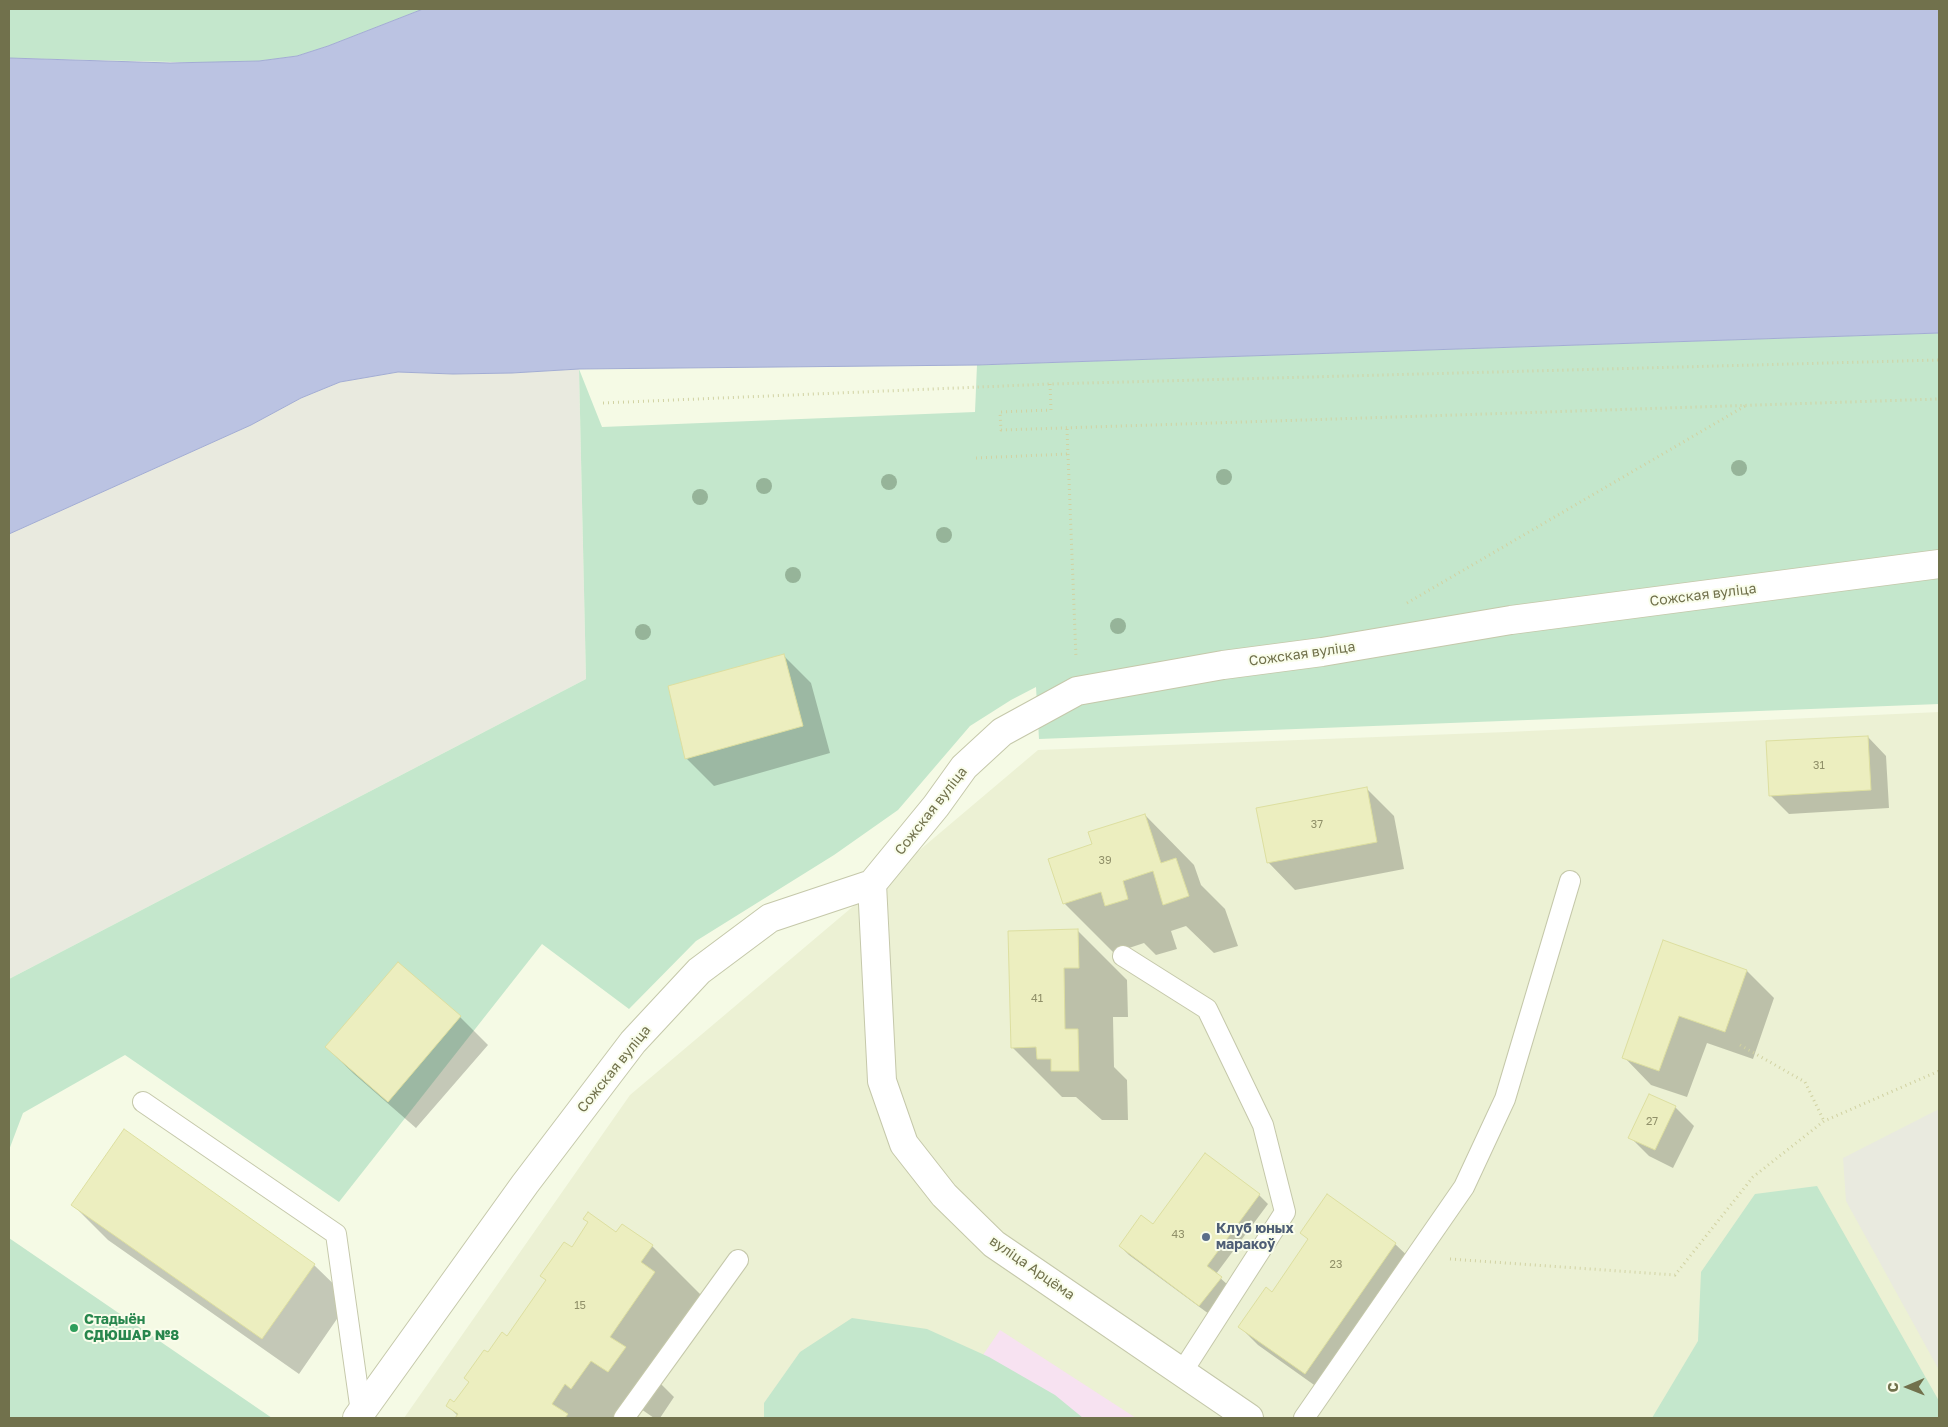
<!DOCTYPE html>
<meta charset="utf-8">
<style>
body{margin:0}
#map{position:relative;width:1948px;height:1427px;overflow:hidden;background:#f5fae5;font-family:"Golos Text",sans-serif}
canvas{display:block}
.frame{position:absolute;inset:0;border:10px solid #71714c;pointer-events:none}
.north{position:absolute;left:1883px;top:1362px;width:50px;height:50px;-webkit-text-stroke:4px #f9fdeb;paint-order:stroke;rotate:269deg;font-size:14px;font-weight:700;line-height:20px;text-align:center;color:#71714c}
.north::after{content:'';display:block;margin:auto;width:18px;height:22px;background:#71714c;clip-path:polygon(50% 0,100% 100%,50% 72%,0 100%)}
</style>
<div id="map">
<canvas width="1948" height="1427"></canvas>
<div class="frame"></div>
<div class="north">С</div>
</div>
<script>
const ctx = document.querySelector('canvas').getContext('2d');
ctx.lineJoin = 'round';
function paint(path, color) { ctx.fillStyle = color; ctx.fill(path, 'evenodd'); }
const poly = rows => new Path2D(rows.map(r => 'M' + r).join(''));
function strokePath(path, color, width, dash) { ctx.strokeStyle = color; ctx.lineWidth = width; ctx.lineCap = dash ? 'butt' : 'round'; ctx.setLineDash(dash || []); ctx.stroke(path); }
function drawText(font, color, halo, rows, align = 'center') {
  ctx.font = font + ' "Golos Text",sans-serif'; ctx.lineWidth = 4; ctx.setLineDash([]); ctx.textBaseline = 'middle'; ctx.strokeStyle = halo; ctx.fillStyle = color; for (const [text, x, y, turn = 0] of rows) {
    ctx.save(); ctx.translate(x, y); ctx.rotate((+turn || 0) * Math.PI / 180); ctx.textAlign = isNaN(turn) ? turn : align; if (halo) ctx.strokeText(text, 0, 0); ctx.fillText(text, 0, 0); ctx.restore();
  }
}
paint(poly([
 [1939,712,1939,1418,404,1418,630,1095,1038,750,1507,732]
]), '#ecf1d4');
paint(poly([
 [579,369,586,679,9,979,9,534,251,425,301,398,340,382,398,372,453,374,512,373],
 [1939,1109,1939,1370,1846,1201,1843,1158]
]), '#e9eadf');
paint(poly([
 [1000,1330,1136,1418,940,1418]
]), '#f7e2f1');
paint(poly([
 [9,9,423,9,328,46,297,56,259,61,214,63,9,58],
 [1939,333,1939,704,1039,739,1036,687,1011,700,970,726,898,810,834,855,696,941,629,1009,542,944,339,1202,125,1055,23,1113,9,1150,9,979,586,679,579,369,602,427,975,412,977,365],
 [1817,1186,1939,1401,1939,1418,1652,1418,1698,1341,1701,1272,1755,1194],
 [9,1238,272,1418,9,1418],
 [852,1318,927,1329,989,1357,1055,1395,1083,1418,764,1418,764,1403,800,1352]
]), '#c4e7cc');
const water = poly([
 [423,9,1939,9,1939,333,977,365,579,369,512,373,453,374,398,372,340,382,301,398,251,425,9,534,9,58,170,63,259,61,297,56,328,46,423,9]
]);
paint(water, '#bbc3e2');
strokePath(water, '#a2acd3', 1);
paint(poly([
 [784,656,811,683,830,753,714,786,686,758],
 [1868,737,1886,756,1889,808,1789,814,1770,795],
 [1367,789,1394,816,1404,869,1295,890,1268,862],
 [1145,815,1194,865,1201,885,1225,909,1238,946,1214,953,1186,926,1171,931,1177,949,1156,955,1144,943,1114,953,1064,903,1094,845],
 [1077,930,1127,980,1128,1017,1113,1017,1114,1067,1127,1080,1128,1120,1102,1120,1076,1097,1062,1097,1012,1047],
 [1664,942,1747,971,1774,998,1753,1059,1707,1043,1687,1097,1651,1085,1624,1057],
 [398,963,460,1017,488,1045,416,1128,354,1074,326,1047],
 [1675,1107,1694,1126,1673,1168,1649,1156,1630,1137],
 [1205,1155,1259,1195,1268,1204,1216,1274,1230,1287,1209,1314,1129,1255,1120,1246,1153,1226],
 [1327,1196,1395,1244,1414,1262,1324,1392,1258,1345,1240,1327,1273,1293,1309,1240,1302,1233],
 [73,1205,314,1265,350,1300,299,1374,108,1240],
 [617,1233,652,1246,702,1296,704,1322,661,1384,674,1397,660,1418,654,1418,641,1409,635,1418,456,1418,458,1416,448,1406,454,1404,488,1354,508,1338,547,1281,542,1276,572,1249]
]), '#0003');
const building = poly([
 [784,654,803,726,685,759,668,686,784,654],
 [1868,736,1871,790,1769,796,1766,741,1868,736],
 [1367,787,1377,842,1267,863,1256,808,1367,787],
 [1145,814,1161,863,1176,858,1189,896,1163,905,1153,871,1123,881,1128,899,1105,906,1101,892,1063,904,1048,859,1092,844,1088,832,1145,814],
 [1078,929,1079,968,1064,968,1065,1029,1078,1029,1079,1071,1051,1071,1051,1059,1037,1059,1036,1047,1011,1048,1008,931,1078,929],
 [1663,940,1747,970,1725,1032,1679,1016,1659,1071,1622,1058,1663,940],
 [398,962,461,1016,388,1102,325,1047,398,962],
 [1649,1094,1676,1106,1655,1150,1628,1138,1649,1094],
 [124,1129,315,1264,262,1339,71,1205,124,1129],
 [1205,1153,1260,1194,1207,1266,1222,1277,1199,1306,1119,1246,1141,1215,1153,1224,1205,1153],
 [1327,1194,1396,1243,1305,1374,1238,1327,1266,1287,1272,1292,1308,1239,1300,1233,1327,1194],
 [588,1212,616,1232,622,1224,653,1245,641,1262,655,1272,610,1337,626,1347,608,1372,591,1361,571,1389,565,1384,552,1404,568,1414,565,1418,455,1418,458,1414,446,1406,450,1399,454,1402,469,1382,464,1378,484,1350,488,1352,502,1332,507,1336,546,1280,540,1276,564,1242,572,1247,588,1222,583,1219,588,1212]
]);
paint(building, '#eceebf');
strokePath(building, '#dddfa0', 1);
const lane = poly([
 [1123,956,1207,1009,1263,1125,1285,1212,1182,1372],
 [143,1102,336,1234,361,1412],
 [624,1418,738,1260],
 [1304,1418,1464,1187,1505,1099,1570,881]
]);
const street = poly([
 [872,884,882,1081,904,1144,944,1195,994,1244,1249,1418],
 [357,1418,525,1184,633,1042,699,971,770,918,872,884,936,806,964,767,1002,732,1077,691,1223,665,1322,652,1511,620,1939,564]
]);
strokePath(lane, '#c5c8aa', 22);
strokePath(street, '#c5c8aa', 30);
strokePath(poly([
 [1050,384,1051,410,1000,412,1001,430,1939,399],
 [603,403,1050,384,1939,360],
 [1067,429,1076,658],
 [976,458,1067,454],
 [1407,603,1745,406],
 [1740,1045,1805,1082,1824,1121],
 [1450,1259,1675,1275,1753,1177,1824,1121,1939,1071]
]), '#d1d2a2', 3, [1, 4]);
strokePath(lane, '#fff', 20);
strokePath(street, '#fff', 28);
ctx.fillStyle = '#96b499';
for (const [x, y] of [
 [1739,468],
 [1224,477],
 [889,482],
 [764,486],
 [700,497],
 [944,535],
 [793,575],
 [1118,626],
 [643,632]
]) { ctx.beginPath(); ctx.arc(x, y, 8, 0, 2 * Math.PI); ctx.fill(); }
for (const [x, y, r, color] of [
 [1206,1237,5,"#5c6f8a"],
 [74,1328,5,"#2e9e5b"]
]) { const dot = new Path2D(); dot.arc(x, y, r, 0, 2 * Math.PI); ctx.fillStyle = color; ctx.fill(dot); strokePath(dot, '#f9fdeb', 2); }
drawText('11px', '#909069', null, [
 ["31",1819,766],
 ["37",1317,825],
 ["39",1105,861],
 ["41",1037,999],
 ["27",1652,1122],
 ["43",1178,1235],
 ["23",1336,1265],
 ["15",580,1306]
]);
drawText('14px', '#71714c', '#f9fdeb', [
 ["Сожская вуліца",1703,595,-7],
 ["Сожская вуліца",1302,654,-8],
 ["Сожская вуліца",931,811,-52],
 ["Сожская вуліца",614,1069,-51],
 ["вуліца Арцёма",1032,1268,35]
]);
drawText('bold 14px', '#4e5e75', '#f9fdeb', [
 ["Клуб юных",1216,1229],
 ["маракоў",1216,1245]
], 'left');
drawText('bold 14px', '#27864d', '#f9fdeb', [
 ["Стадыён",84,1320],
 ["СДЮШАР №8",84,1336]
], 'left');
</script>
